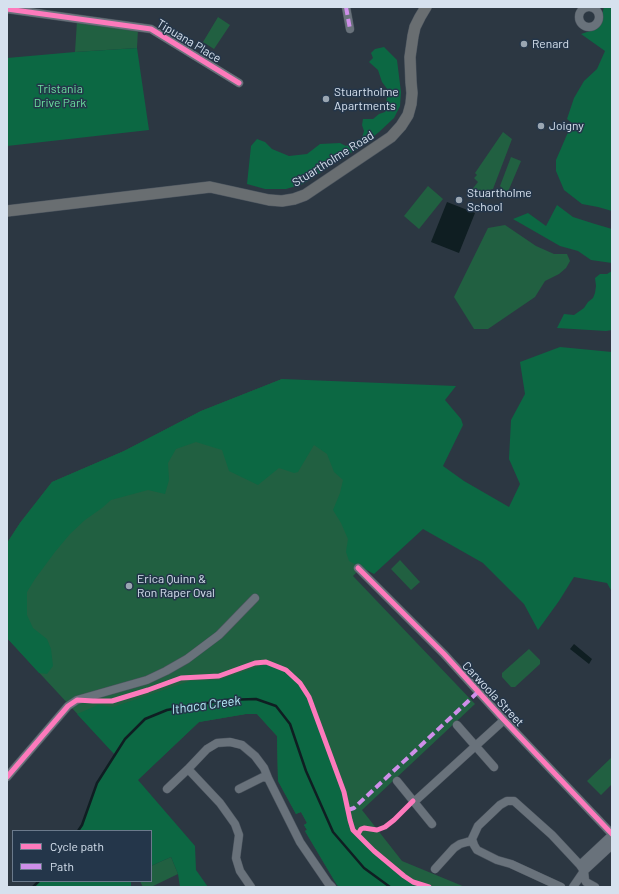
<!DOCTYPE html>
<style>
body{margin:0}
#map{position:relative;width:619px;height:894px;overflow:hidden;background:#2c3742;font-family:Barlow,sans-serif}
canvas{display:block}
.frame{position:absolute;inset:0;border:8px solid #d6e1ee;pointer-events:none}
.legend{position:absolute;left:12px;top:830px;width:140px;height:52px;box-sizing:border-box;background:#24364a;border:1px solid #6b7a8c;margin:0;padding:5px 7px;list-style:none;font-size:12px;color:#d6e1ee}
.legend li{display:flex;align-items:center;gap:8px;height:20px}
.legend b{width:20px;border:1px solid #6b7a8c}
</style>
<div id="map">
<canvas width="619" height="894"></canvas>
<div class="frame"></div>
<ul class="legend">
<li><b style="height:5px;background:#fd7abc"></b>Cycle path</li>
<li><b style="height:5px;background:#ce8fe9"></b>Path</li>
</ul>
</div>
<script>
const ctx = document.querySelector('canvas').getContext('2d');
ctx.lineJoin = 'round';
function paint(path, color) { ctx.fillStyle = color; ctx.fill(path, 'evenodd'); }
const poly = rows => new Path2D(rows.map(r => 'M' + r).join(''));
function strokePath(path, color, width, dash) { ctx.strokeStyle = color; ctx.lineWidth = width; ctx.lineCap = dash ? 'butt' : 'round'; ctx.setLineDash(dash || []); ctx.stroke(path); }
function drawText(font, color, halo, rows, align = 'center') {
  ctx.font = font + ' Barlow,sans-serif'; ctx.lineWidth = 3; ctx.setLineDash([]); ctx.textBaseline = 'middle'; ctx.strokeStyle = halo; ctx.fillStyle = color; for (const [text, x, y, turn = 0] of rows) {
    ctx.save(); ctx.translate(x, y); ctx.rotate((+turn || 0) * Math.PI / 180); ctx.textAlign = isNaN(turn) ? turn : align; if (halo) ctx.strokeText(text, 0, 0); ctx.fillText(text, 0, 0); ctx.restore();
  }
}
paint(poly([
 [218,17,230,25,214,49,203,42],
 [77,21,138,29,137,48,75,52],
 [503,132,512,139,493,189,489,190,487,193,487,199,470,192,478,182,474,178,477,175,475,173],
 [511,157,521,161,507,194,500,186],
 [428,186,443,199,419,229,404,216],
 [505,225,536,246,554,254,567,254,570,261,566,268,559,274,545,281,535,297,488,329,474,329,454,297,488,228],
 [282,379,412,516,353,576,475,704,362,810,402,861,465,887,340,887,337,885,305,831,307,830,304,825,307,823,301,812,296,814,278,781,277,736,257,714,246,714,199,722,132,785,122,762,7,638,7,543,20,523,52,482,124,451,201,411],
 [400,560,420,582,411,590,391,569],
 [529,649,540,660,540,664,515,687,511,687,502,677,502,673],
 [612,757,612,784,601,795,587,781],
 [171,857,178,874,151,887,143,887,140,881,151,881,151,866]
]), '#216041');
paint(poly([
 [604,7,612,7,612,211,598,207,582,204,564,190,556,171,556,160,572,123,567,119,574,98,584,81,597,69,605,51,581,34,590,31,599,26],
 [384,47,397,60,401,92,400,106,394,118,379,132,363,145,303,184,286,189,265,189,247,184,251,146,257,139,265,142,272,149,289,156,307,154,320,144,340,143,346,146,362,138,364,131,362,125,363,119,373,119,379,114,385,112,388,90,382,82,378,70,369,62,373,58,371,53,375,49],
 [137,48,149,130,7,146,7,58,75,52],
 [557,205,573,217,595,224,612,229,612,263,591,260,578,251,560,246,513,219,528,213,546,226],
 [612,271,612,330,606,331,557,328,564,314,574,315,584,308,588,302,593,298,595,293,596,286,595,278,600,274,607,274],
 [560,347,612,352,612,592,607,583,574,577,559,601,538,630,524,604,483,563,423,529,374,574,349,561,346,552,348,539,341,523,333,510,340,493,343,480,334,472,327,454,314,445,298,472,294,473,279,468,258,485,229,471,222,450,196,442,176,449,168,463,169,480,165,494,148,490,111,500,102,508,85,520,70,534,55,552,35,579,27,592,27,615,33,628,47,639,51,649,53,666,47,674,39,673,7,638,7,543,20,523,52,482,124,451,201,411,282,379,456,386,445,400,461,419,463,425,443,466,464,481,509,507,520,484,509,459,511,420,525,394,520,362],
 [266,664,282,670,297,681,308,697,342,792,350,831,378,857,402,877,412,884,422,887,340,887,337,885,305,831,307,830,304,825,307,823,301,812,296,814,278,781,277,736,257,714,246,714,199,722,138,780,195,846,196,870,208,887,180,887,178,874,171,857,151,866,151,831,78,831,82,825,97,783,115,755,77,714,98,705,113,707,190,681,219,680],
 [39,881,131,881,131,887,33,887]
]), '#0c6843');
paint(poly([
 [447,202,475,213,459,253,431,242],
 [574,644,592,659,589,664,570,649]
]), '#0f1e22');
strokePath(poly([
 [78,831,82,825,97,783,125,739,145,719,167,710,225,700,256,699,276,706,290,724,306,771,333,832,364,868,390,887],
 [33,887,39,881]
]), '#0f1e22', 2.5);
const minor = poly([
 '579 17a10 10 0 1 1 20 0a10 10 0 1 1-20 0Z',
 [346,7,350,29],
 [7,9,151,29,239,83],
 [358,568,444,654,504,720,612,834],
 [457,725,494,767],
 [7,777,68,706,77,700,147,680,166,671,187,659,219,635,255,598],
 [397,781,432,824],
 [167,789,188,769],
 [239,789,263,777,268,778,300,842,328,883,332,887],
 [414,802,504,720],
 [580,865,612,835],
 [435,869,454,848,460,844,467,842,472,841],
 [251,887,240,871,236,858,239,835,235,824,220,803,188,769,207,749,217,743,230,742,242,745,255,756,264,768,268,778],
 [561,887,511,864,497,860,477,850,474,845,472,839,478,826,500,805,507,801,514,801,552,835,580,865,584,871,585,880,586,882,595,887],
 [573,887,584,871,612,845]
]);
const major = poly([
 [7,211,210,187,269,200,282,201,294,199,305,195,391,137,401,126,408,115,411,104,412,93,411,82,410,57,413,36,415,27,420,17,426,7]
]);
strokePath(minor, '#4c555f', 9);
strokePath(major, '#4c555f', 12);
strokePath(minor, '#69727b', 8);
strokePath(major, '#696e71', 11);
strokePath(poly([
 [346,7,350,29],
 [348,810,354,808,478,692]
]), '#ce8fe9', 4, [8, 4]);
strokePath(poly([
 [7,9,151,29,239,83],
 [358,568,444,654,504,720,612,834],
 [7,777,68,706,77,700,93,701,112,701,148,690,181,678,219,676,255,663,266,662,286,670,300,683,309,697,344,792,350,820,353,830,374,851,404,876,413,882,429,887],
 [358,834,361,829,364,828,377,830,385,827,394,820,413,801]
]), '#fd7abc', 5);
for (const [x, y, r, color] of [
 [524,44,4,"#9aa6b2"],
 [326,99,4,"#9aa6b2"],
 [541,126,4,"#9aa6b2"],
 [459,200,4,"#9aa6b2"],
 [129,586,4,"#9aa6b2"]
]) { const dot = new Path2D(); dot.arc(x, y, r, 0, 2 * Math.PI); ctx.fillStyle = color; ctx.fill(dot); strokePath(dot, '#24364a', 1.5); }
drawText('12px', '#d6e1ee', '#24364a', [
 ["Tipuana Place",189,41,31],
 ["Stuartholme Road",333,159,-32],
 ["Carwoola Street",493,694,47]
]);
drawText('12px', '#d6e1ee', '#24364a', [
 ["Renard",532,44],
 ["Stuartholme",334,92],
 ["Apartments",334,106],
 ["Joigny",549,126],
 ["Stuartholme",467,193],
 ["School",467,207],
 ["Erica Quinn &",137,579],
 ["Ron Raper Oval",137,593]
], 'left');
drawText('12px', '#6adf9e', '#24364a', [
 ["Tristania",60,89],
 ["Drive Park",60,103]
]);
drawText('italic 13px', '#b3e9f5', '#24364a', [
 ["Ithaca Creek",206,705,-8]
]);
</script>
